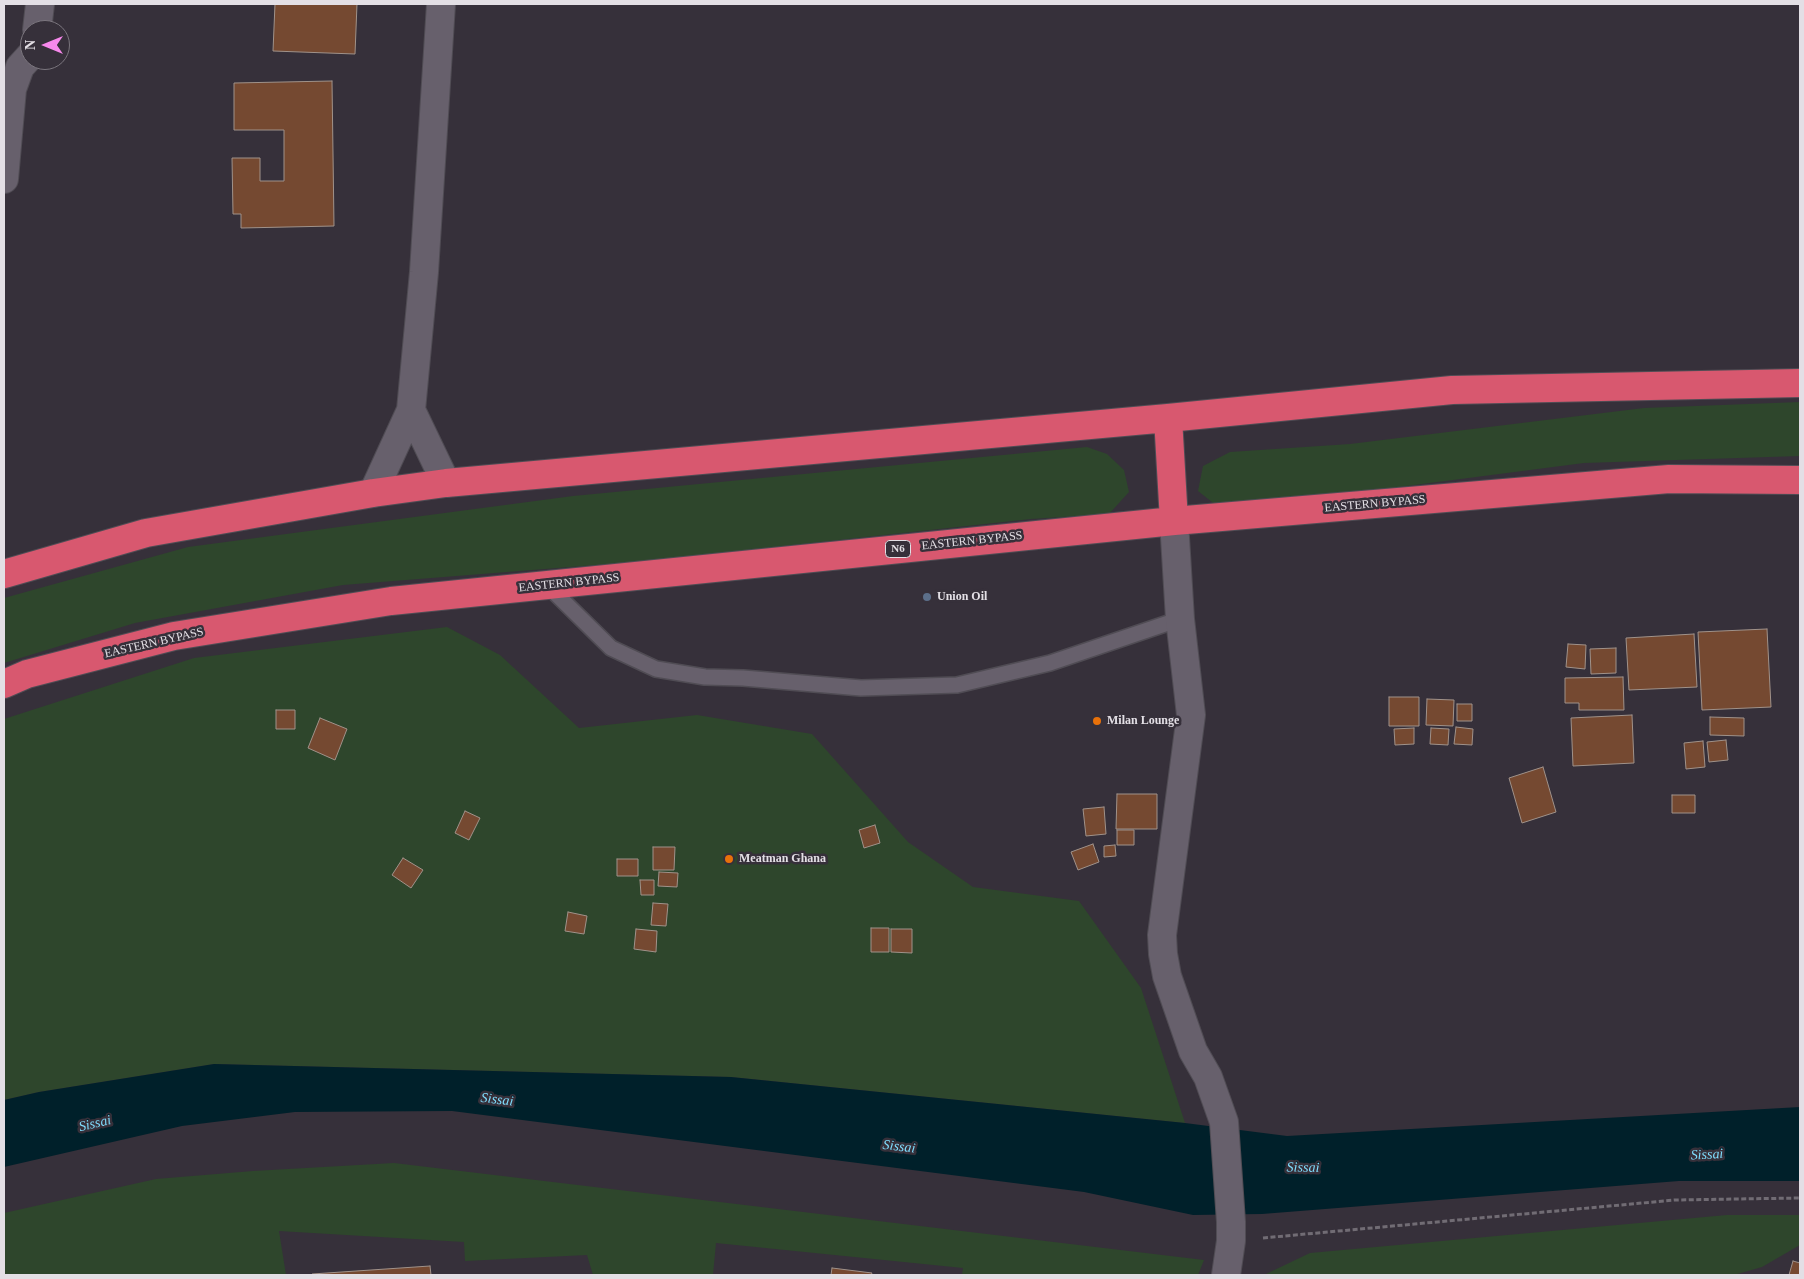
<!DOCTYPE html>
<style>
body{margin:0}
#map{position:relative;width:1804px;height:1279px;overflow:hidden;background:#36303a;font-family:Georgia,serif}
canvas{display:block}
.frame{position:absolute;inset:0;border:5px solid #e3dfe5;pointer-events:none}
.north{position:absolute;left:20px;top:20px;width:50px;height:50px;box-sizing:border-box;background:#36303a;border:1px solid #7b767e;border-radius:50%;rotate:270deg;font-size:14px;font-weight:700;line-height:20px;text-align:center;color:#e3dfe5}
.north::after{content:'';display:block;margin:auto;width:18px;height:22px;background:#f788ec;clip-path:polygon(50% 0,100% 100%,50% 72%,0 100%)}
</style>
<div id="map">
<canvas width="1804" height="1279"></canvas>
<div class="frame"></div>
<div class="north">N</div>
</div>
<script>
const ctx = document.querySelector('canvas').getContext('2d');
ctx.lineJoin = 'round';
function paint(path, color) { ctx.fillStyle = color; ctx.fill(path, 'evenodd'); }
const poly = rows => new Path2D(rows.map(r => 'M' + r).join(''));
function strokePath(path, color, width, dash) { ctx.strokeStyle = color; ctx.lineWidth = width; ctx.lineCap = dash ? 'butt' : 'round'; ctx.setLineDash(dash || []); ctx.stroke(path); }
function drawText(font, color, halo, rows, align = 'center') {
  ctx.font = font + ' Georgia,serif'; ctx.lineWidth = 5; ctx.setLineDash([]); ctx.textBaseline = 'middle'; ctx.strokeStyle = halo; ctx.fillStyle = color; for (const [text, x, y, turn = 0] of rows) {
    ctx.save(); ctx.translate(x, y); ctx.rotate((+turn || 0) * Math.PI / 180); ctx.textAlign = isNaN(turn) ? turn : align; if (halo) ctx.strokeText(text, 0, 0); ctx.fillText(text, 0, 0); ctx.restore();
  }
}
paint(poly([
 [1800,402,1800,456,1584,463,1291,501,1217,506,1198,491,1203,466,1230,452,1350,444,1644,408],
 [1087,447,1107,454,1124,470,1129,492,1109,514,1031,519,646,561,343,585,135,623,4,663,4,598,188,547,573,496],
 [447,627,500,655,579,728,697,715,812,734,908,842,973,887,1079,901,1141,988,1185,1123,731,1077,214,1064,39,1092,4,1100,4,719,194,658],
 [394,1163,1204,1260,1198,1275,962,1275,963,1268,716,1243,713,1275,593,1275,587,1255,465,1261,464,1242,279,1231,286,1275,4,1275,4,1213,156,1179,253,1171],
 [1727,1215,1800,1215,1800,1245,1762,1267,1734,1275,1267,1275,1266,1274,1310,1253]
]), '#2e462c');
paint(poly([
 [214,1064,731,1077,1185,1123,1287,1136,1800,1107,1800,1181,1679,1181,1262,1214,1193,1215,1084,1192,452,1111,295,1112,182,1126,4,1167,4,1100,39,1092]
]), '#00202a');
const building = poly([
 [275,4,357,4,355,54,273,51,275,4],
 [332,81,334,226,241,228,241,214,233,214,232,158,260,158,260,181,284,181,284,130,234,130,234,83,332,81],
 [1767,629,1771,707,1702,710,1698,632,1767,629],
 [1694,634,1697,687,1629,690,1626,638,1694,634],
 [1568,644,1586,645,1585,669,1566,667,1568,644],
 [1616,648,1616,673,1591,674,1590,649,1616,648],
 [1623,677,1624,710,1579,710,1579,703,1565,703,1565,678,1623,677],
 [1389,697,1419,697,1419,726,1389,726,1389,697],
 [1427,699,1454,700,1453,726,1426,725,1427,699],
 [1457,704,1472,704,1472,721,1457,721,1457,704],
 [276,710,295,710,295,729,276,729,276,710],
 [1632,715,1634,763,1573,766,1571,718,1632,715],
 [1710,717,1744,718,1744,736,1710,735,1710,717],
 [320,718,347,729,335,760,308,748,320,718],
 [1456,727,1473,729,1472,745,1454,744,1456,727],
 [1414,728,1414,744,1395,745,1394,729,1414,728],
 [1431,728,1449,729,1448,745,1430,744,1431,728],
 [1726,740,1728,760,1709,762,1707,742,1726,740],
 [1703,741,1705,767,1686,769,1684,743,1703,741],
 [1543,767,1556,812,1522,823,1509,778,1543,767],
 [1117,794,1157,794,1157,829,1116,829,1117,794],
 [1672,795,1695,795,1695,813,1672,813,1672,795],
 [1104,807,1106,834,1086,836,1083,809,1104,807],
 [465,811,480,818,469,840,455,833,465,811],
 [875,825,880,843,864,848,859,830,875,825],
 [1117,830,1134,830,1134,845,1117,845,1117,830],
 [1093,844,1099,862,1078,870,1071,852,1093,844],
 [1115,845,1116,856,1104,857,1104,846,1115,845],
 [653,847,675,847,674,870,653,870,653,847],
 [403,858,423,870,411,888,392,875,403,858],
 [617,859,638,859,638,876,617,876,617,859],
 [659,872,678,873,677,887,658,886,659,872],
 [640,880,654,880,654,895,641,895,640,880],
 [653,903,668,904,666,926,651,925,653,903],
 [568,912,587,916,584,934,565,931,568,912],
 [871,928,889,928,889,952,871,952,871,928],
 [636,929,657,931,656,952,634,949,636,929],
 [891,929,912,929,912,953,891,952,891,929],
 [1793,1261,1800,1263,1800,1275,1789,1275,1793,1261],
 [430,1266,431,1275,312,1275,312,1274,430,1266],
 [832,1268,872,1273,871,1275,831,1275,832,1268]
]);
paint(building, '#754931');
strokePath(building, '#a0928a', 1);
const lane = poly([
 [547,585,611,648,656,669,705,677,743,678,861,688,957,685,1050,663,1180,619]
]);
const street = poly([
 [37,30,40,4],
 [4,179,12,89,20,67,30,56],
 [411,410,446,483],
 [373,493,411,410,424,272,441,4],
 [1174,521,1180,619,1191,715,1162,935,1163,954,1167,976,1193,1051,1208,1077,1224,1122,1231,1222,1231,1241,1226,1275]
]);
const highway = poly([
 [1168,418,1174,521],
 [4,574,146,533,373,493,446,483,1168,418,1452,390,1800,383],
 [4,684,27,674,174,636,391,601,1174,521,1669,479,1800,480]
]);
strokePath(lane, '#504c54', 18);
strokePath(street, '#504c54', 30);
strokePath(highway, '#504c54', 30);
strokePath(poly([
 [1263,1238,1675,1200,1800,1198]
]), '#716c74', 3, [5, 2.5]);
strokePath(lane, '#67606c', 15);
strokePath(street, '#67606c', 28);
strokePath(highway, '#d8586f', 28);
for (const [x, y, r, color] of [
 [927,597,5,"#5c6f8a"],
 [1097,721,5,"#e8710a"],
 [729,859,5,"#e8710a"]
]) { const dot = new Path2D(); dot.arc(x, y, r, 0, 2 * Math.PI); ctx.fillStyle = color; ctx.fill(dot); strokePath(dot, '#36303a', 2); }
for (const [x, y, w] of [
 [898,549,25]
]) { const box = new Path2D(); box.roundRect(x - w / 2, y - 8.5, w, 17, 4); ctx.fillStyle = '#36303a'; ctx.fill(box); strokePath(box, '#e3dfe5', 1); }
drawText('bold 11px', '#e3dfe5', null, [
 ["N6",898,549]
]);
drawText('12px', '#e3dfe5', '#36303a', [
 ["EASTERN BYPASS",1375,504,-5],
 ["EASTERN BYPASS",972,541,-6],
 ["EASTERN BYPASS",569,583,-6],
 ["EASTERN BYPASS",154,643,-13]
]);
drawText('bold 12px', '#e3dfe5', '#36303a', [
 ["Union Oil",937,597],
 ["Milan Lounge",1107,721],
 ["Meatman Ghana",739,859]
], 'left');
drawText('italic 14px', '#7fdcfc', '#36303a', [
 ["Sissai",497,1100,7],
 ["Sissai",95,1124,-13],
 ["Sissai",899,1147,7],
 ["Sissai",1707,1155,-3],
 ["Sissai",1303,1168,1]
]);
</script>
